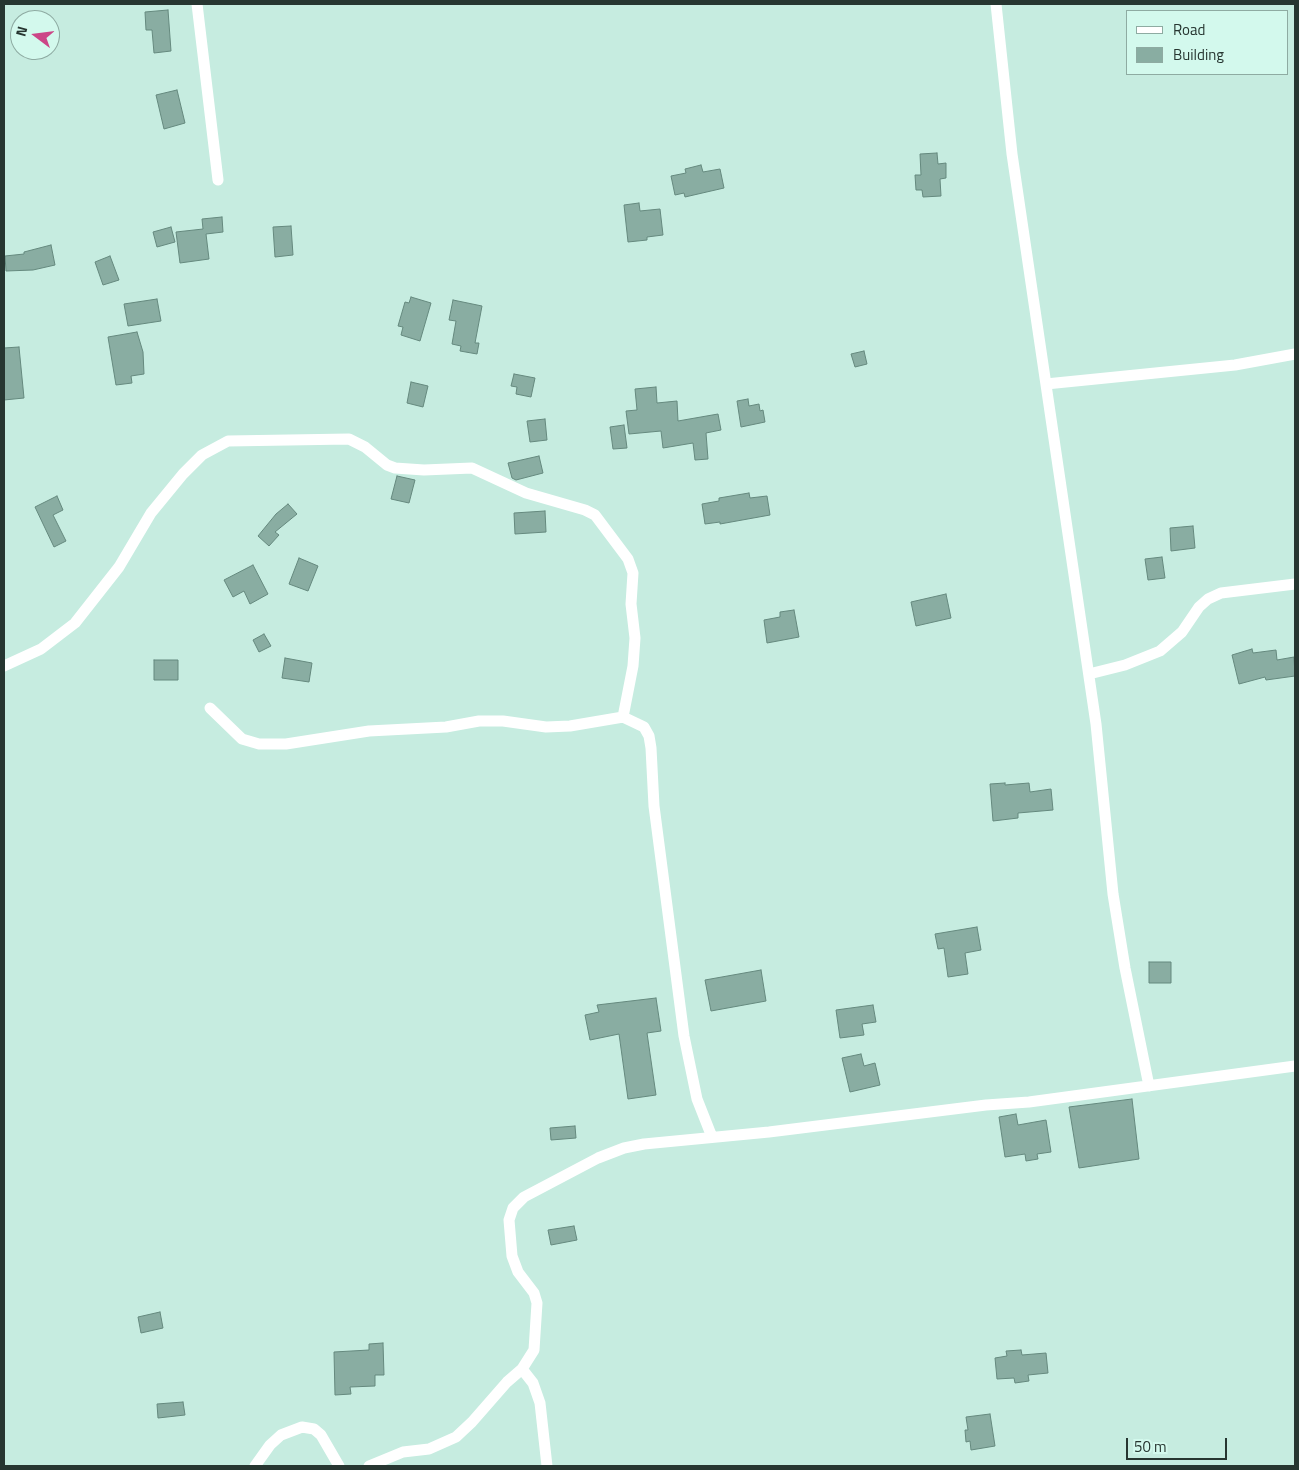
<!DOCTYPE html>
<style>
body{margin:0}
#map{position:relative;width:1299px;height:1470px;overflow:hidden;background:#c6ece0;font-family:"Titillium Web",sans-serif}
canvas{display:block}
.frame{position:absolute;inset:0;border:5px solid #273631;pointer-events:none}
.legend{position:absolute;left:1126px;top:10px;width:162px;height:65px;box-sizing:border-box;background:#d3f9ed;border:1px solid #8eaba2;margin:0;padding:6px 9px;list-style:none;font-size:15px;color:#273631}
.legend li{display:flex;align-items:center;gap:10px;height:25px}
.legend b{width:25px;border:1px solid #8eaba2}
.north{position:absolute;left:10px;top:10px;width:50px;height:50px;box-sizing:border-box;background:#d3f9ed;border:1px solid #8eaba2;border-radius:50%;rotate:285deg;font-size:14px;font-weight:700;line-height:20px;text-align:center;color:#273631}
.north::after{content:'';display:block;margin:auto;width:18px;height:22px;background:#cc4687;clip-path:polygon(50% 0,100% 100%,50% 72%,0 100%)}
.scale{position:absolute;left:1126px;top:1438px;width:101px;height:22px;box-sizing:border-box;border:2px solid #273631;border-top:0;padding-left:6px;font-size:15px;line-height:18px;white-space:nowrap;color:#273631;-webkit-text-stroke:4px #d3f9ed;paint-order:stroke}
</style>
<div id="map">
<canvas width="1299" height="1470"></canvas>
<div class="frame"></div>
<ul class="legend">
<li><b style="height:6px;background:#fff"></b>Road</li>
<li><b style="height:14px;background:#89ada2"></b>Building</li>
</ul>
<div class="north">N</div>
<div class="scale">50 m</div>
</div>
<script>
const ctx = document.querySelector('canvas').getContext('2d');
ctx.lineJoin = 'round';
function paint(path, color) { ctx.fillStyle = color; ctx.fill(path, 'evenodd'); }
const poly = rows => new Path2D(rows.map(r => 'M' + r).join(''));
function strokePath(path, color, width, dash) { ctx.strokeStyle = color; ctx.lineWidth = width; ctx.lineCap = dash ? 'butt' : 'round'; ctx.setLineDash(dash || []); ctx.stroke(path); }
const building = poly([
 [168,10,171,51,154,53,152,30,146,30,145,12,168,10],
 [177,90,185,123,164,129,156,95,177,90],
 [937,153,938,164,946,163,946,178,940,179,941,196,923,197,922,190,916,190,915,175,921,175,920,154,937,153],
 [701,165,703,172,720,169,724,188,685,197,684,193,675,195,671,176,686,173,685,169,701,165],
 [639,203,640,211,660,209,663,235,647,237,647,240,628,242,624,205,639,203],
 [222,217,223,232,206,234,209,259,180,263,176,232,203,229,202,219,222,217],
 [291,226,293,255,275,257,273,227,291,226],
 [171,227,175,242,157,247,153,232,171,227],
 [51,245,55,265,33,270,6,271,5,256,24,254,24,252,51,245],
 [110,256,119,280,103,285,95,262,110,256],
 [411,297,431,303,420,341,401,335,403,327,398,326,405,302,409,303,411,297],
 [157,299,161,321,128,326,124,304,157,299],
 [453,300,482,306,475,343,479,343,477,354,460,351,461,346,452,344,456,321,449,320,453,300],
 [137,332,143,352,144,374,131,376,132,383,116,385,108,337,137,332],
 [19,347,24,398,4,400,4,348,19,347],
 [864,351,867,364,855,367,851,354,864,351],
 [514,374,535,378,531,397,516,394,517,387,511,386,514,374],
 [411,382,428,386,423,407,407,403,411,382],
 [656,387,657,403,677,401,678,421,718,414,721,430,706,433,708,459,695,460,693,443,663,448,661,431,629,434,626,411,637,410,635,389,656,387],
 [748,399,749,406,759,404,760,411,763,410,765,422,741,427,737,401,748,399],
 [545,419,547,440,530,442,527,421,545,419],
 [624,425,627,448,613,449,610,427,624,425],
 [539,456,543,473,516,480,512,478,508,463,539,456],
 [397,476,415,480,409,503,391,499,397,476],
 [749,493,750,498,767,496,770,515,720,524,720,522,705,524,702,504,719,501,719,498,749,493],
 [57,496,63,510,53,515,66,541,54,547,35,507,57,496],
 [288,504,297,514,275,532,279,535,269,546,258,536,276,514,288,504],
 [545,511,546,532,515,534,514,513,545,511],
 [1193,526,1195,548,1171,551,1170,528,1193,526],
 [1162,557,1165,578,1148,580,1145,559,1162,557],
 [299,558,318,566,308,591,289,584,299,558],
 [253,565,268,594,250,604,244,591,233,597,224,580,253,565],
 [946,594,951,618,916,626,911,602,946,594],
 [794,610,799,637,767,643,764,620,780,617,780,612,794,610],
 [264,634,271,646,259,652,253,640,264,634],
 [1252,649,1253,653,1276,650,1277,660,1294,657,1295,676,1266,680,1265,677,1239,684,1232,655,1252,649],
 [285,658,312,663,309,682,282,678,285,658],
 [154,660,178,660,178,680,154,680,154,660],
 [1005,783,1005,785,1029,783,1030,792,1051,789,1053,810,1018,813,1018,818,993,821,990,784,1005,783],
 [977,927,981,950,965,953,968,974,948,977,944,948,938,949,935,934,977,927],
 [1149,962,1171,962,1171,983,1149,983,1149,962],
 [761,970,766,1001,711,1011,705,980,761,970],
 [656,998,661,1031,647,1033,656,1095,628,1099,619,1034,590,1040,585,1015,599,1012,597,1005,656,998],
 [873,1005,876,1022,862,1024,864,1035,840,1038,836,1010,873,1005],
 [861,1054,864,1066,875,1063,880,1085,850,1092,842,1058,861,1054],
 [1132,1099,1139,1159,1079,1168,1069,1107,1132,1099],
 [1016,1114,1018,1125,1046,1120,1051,1152,1037,1154,1038,1159,1026,1161,1025,1154,1005,1157,999,1117,1016,1114],
 [575,1126,576,1138,551,1140,550,1128,575,1126],
 [574,1226,577,1240,551,1245,548,1230,574,1226],
 [160,1312,163,1328,141,1333,138,1317,160,1312],
 [383,1343,384,1375,375,1375,375,1386,350,1387,351,1394,335,1395,334,1352,369,1350,369,1344,383,1343],
 [1021,1350,1022,1355,1046,1353,1048,1373,1028,1375,1029,1381,1015,1383,1014,1378,997,1379,995,1358,1007,1356,1006,1351,1021,1350],
 [183,1402,185,1415,158,1418,157,1404,183,1402],
 [990,1414,995,1446,971,1450,970,1441,966,1442,965,1430,968,1430,966,1417,990,1414]
]);
paint(building, '#89ada2');
strokePath(building, '#65897e', 1);
strokePath(poly([
 [197,4,218,180],
 [996,4,1012,154,1096,724,1113,894,1125,968,1149,1086],
 [1046,384,1235,365,1295,354],
 [4,666,41,649,75,623,119,567,151,513,183,474,202,455,228,441,349,439,365,447,387,465,395,468,424,470,472,468,526,493,585,510,595,515,628,559,633,573,631,604,635,638,633,666,623,717],
 [1089,674,1125,665,1160,651,1182,632,1199,607,1208,599,1221,593,1295,584],
 [210,708,242,739,259,744,286,744,369,731,446,727,479,721,503,721,546,727,570,726,623,717,644,727,649,736,651,748,654,806,684,1036,697,1099,712,1137],
 [522,1369,533,1383,540,1403,547,1466],
 [255,1466,270,1445,281,1435,302,1427,314,1429,321,1435,339,1466],
 [369,1466,403,1452,429,1449,456,1437,472,1422,507,1382,522,1369,534,1350,537,1303,534,1293,518,1272,512,1256,509,1220,513,1208,524,1197,598,1158,624,1148,644,1144,769,1132,986,1105,1029,1102,1295,1066]
]), '#fff', 11);
</script>
